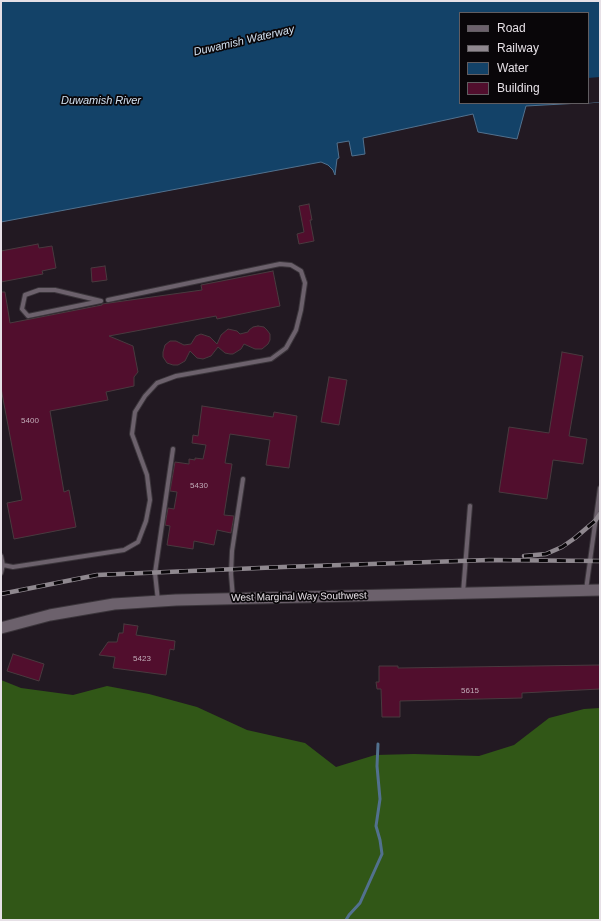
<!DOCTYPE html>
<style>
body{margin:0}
#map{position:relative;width:601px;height:921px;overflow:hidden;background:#221922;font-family:Arial,sans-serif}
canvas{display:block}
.frame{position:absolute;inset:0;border:2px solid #e6e0e6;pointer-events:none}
.legend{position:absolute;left:459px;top:12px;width:130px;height:92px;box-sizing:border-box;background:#090609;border:1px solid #615d61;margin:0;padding:5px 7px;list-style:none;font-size:12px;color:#e6e0e6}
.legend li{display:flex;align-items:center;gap:8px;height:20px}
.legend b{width:20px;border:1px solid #615d61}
</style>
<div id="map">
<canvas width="601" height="921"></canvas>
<div class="frame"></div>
<ul class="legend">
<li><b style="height:5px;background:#6c616c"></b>Road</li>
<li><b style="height:5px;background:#8f888f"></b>Railway</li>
<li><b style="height:11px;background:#134268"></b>Water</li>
<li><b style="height:11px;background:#510e2d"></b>Building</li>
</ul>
</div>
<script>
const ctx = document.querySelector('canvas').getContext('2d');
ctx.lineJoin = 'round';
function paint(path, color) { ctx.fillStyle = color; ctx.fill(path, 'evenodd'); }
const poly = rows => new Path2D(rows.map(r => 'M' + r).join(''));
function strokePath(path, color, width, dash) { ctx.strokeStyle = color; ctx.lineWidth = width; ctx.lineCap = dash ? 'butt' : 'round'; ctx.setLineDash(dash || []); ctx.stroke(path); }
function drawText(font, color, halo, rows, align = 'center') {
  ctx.font = font + ' Arial,sans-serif'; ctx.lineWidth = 3.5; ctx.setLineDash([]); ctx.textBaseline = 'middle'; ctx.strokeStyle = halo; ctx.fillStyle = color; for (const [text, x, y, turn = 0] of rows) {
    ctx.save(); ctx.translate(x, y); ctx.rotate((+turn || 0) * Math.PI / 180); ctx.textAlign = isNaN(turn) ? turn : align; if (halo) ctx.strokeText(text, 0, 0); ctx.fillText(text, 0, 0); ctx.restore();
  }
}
paint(poly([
 [1,680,21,688,73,695,107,686,149,694,197,707,247,730,305,743,336,767,375,755,414,754,479,756,514,745,549,718,584,709,600,708,600,920,1,920]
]), '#315717');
const water = poly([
 [1,1,600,1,600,102,588,103,588,13,460,13,460,103,581,103,526,106,517,139,478,132,473,114,363,138,365,154,352,156,349,141,337,143,339,158,337,159,335,175,333,170,328,165,321,162,1,222,1,1]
]);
paint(water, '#134268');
strokePath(water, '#52718e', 1);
paint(poly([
 [600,77,600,102,588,103,588,78]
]), '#221922');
strokePath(poly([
 [346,920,349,915,360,903,382,854,380,840,376,826,380,799,377,766,378,744]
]), '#52718e', 3);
const building = poly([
 [309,204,312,220,310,220,314,241,299,244,297,234,304,232,299,206,309,204],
 [38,244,39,248,52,246,56,268,42,271,43,274,1,282,1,251,38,244],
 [105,266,107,280,92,282,91,268,105,266],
 [273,271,280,306,217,319,216,316,109,336,133,346,138,372,134,377,134,386,106,392,108,400,50,411,64,492,69,490,76,527,14,539,7,503,22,500,1,388,1,292,5,292,10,323,102,305,102,304,202,290,201,285,273,271],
 [258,326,264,327,267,330,270,334,270,340,268,344,262,349,255,349,244,344,241,349,233,354,230,354,225,353,218,347,211,356,203,359,197,358,190,351,185,361,178,365,173,365,167,363,163,357,163,352,165,345,170,341,176,341,184,345,191,344,194,339,196,336,201,334,210,337,217,344,221,335,228,329,237,331,240,334,248,332,249,330,253,327,258,326],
 [562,352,583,356,569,436,587,439,583,464,553,460,547,499,499,492,509,427,549,433,562,352],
 [329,377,347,380,339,425,321,422,329,377],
 [202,406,273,417,274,412,297,416,289,468,266,465,270,440,230,434,225,463,232,464,224,515,234,516,231,533,217,530,214,545,194,541,193,549,167,545,170,526,165,525,168,508,174,509,177,492,170,491,175,462,189,464,189,459,195,460,195,458,203,459,206,445,192,443,193,435,198,436,202,406],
 [124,624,138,626,136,635,175,641,174,650,170,649,166,675,113,668,115,657,99,655,108,642,117,642,119,633,123,633,124,624],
 [13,654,44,664,39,681,7,671,13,654],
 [600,665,600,689,522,693,522,698,400,701,400,717,382,717,381,689,377,689,376,682,379,682,379,666,398,666,398,668,600,665]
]);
paint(building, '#510e2d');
strokePath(building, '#493a3f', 1);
const service = poly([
 [39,290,55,290,101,301,28,316,22,309,25,295,39,290],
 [1,556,3,565,13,567,124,550,138,542,146,521,150,500,147,475,132,434,135,412,145,396,157,383,176,376,271,359,286,348,296,330,301,310,305,283,301,271,291,265,280,264,108,300],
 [1,573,3,565],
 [586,590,600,488],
 [463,593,470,506],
 [233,598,231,574,232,551,243,479],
 [158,601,155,573,173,449]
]);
const secondary = poly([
 [1,628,50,615,114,604,176,600,600,590]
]);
strokePath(service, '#3b353b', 6);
strokePath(secondary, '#3b353b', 13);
strokePath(service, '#6c616c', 4);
strokePath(secondary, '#6c616c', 11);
const rail = poly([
 [524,556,546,554,562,547,575,538,595,521,600,514],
 [1,594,97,575,283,567,489,560,600,561]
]);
strokePath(rail, '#8f888f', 4.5);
strokePath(rail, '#090609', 3, [9]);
drawText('8px', '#c1acb8', null, [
 ["5400",30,421],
 ["5430",199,486],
 ["5423",142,659],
 ["5615",470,691]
]);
drawText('10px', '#e6e0e6', '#090609', [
 ["West Marginal Way Southwest",299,597,-1]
]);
drawText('italic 11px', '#d2e1f0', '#090609', [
 ["Duwamish Waterway",244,41,-13],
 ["Duwamish River",101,101]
]);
</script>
